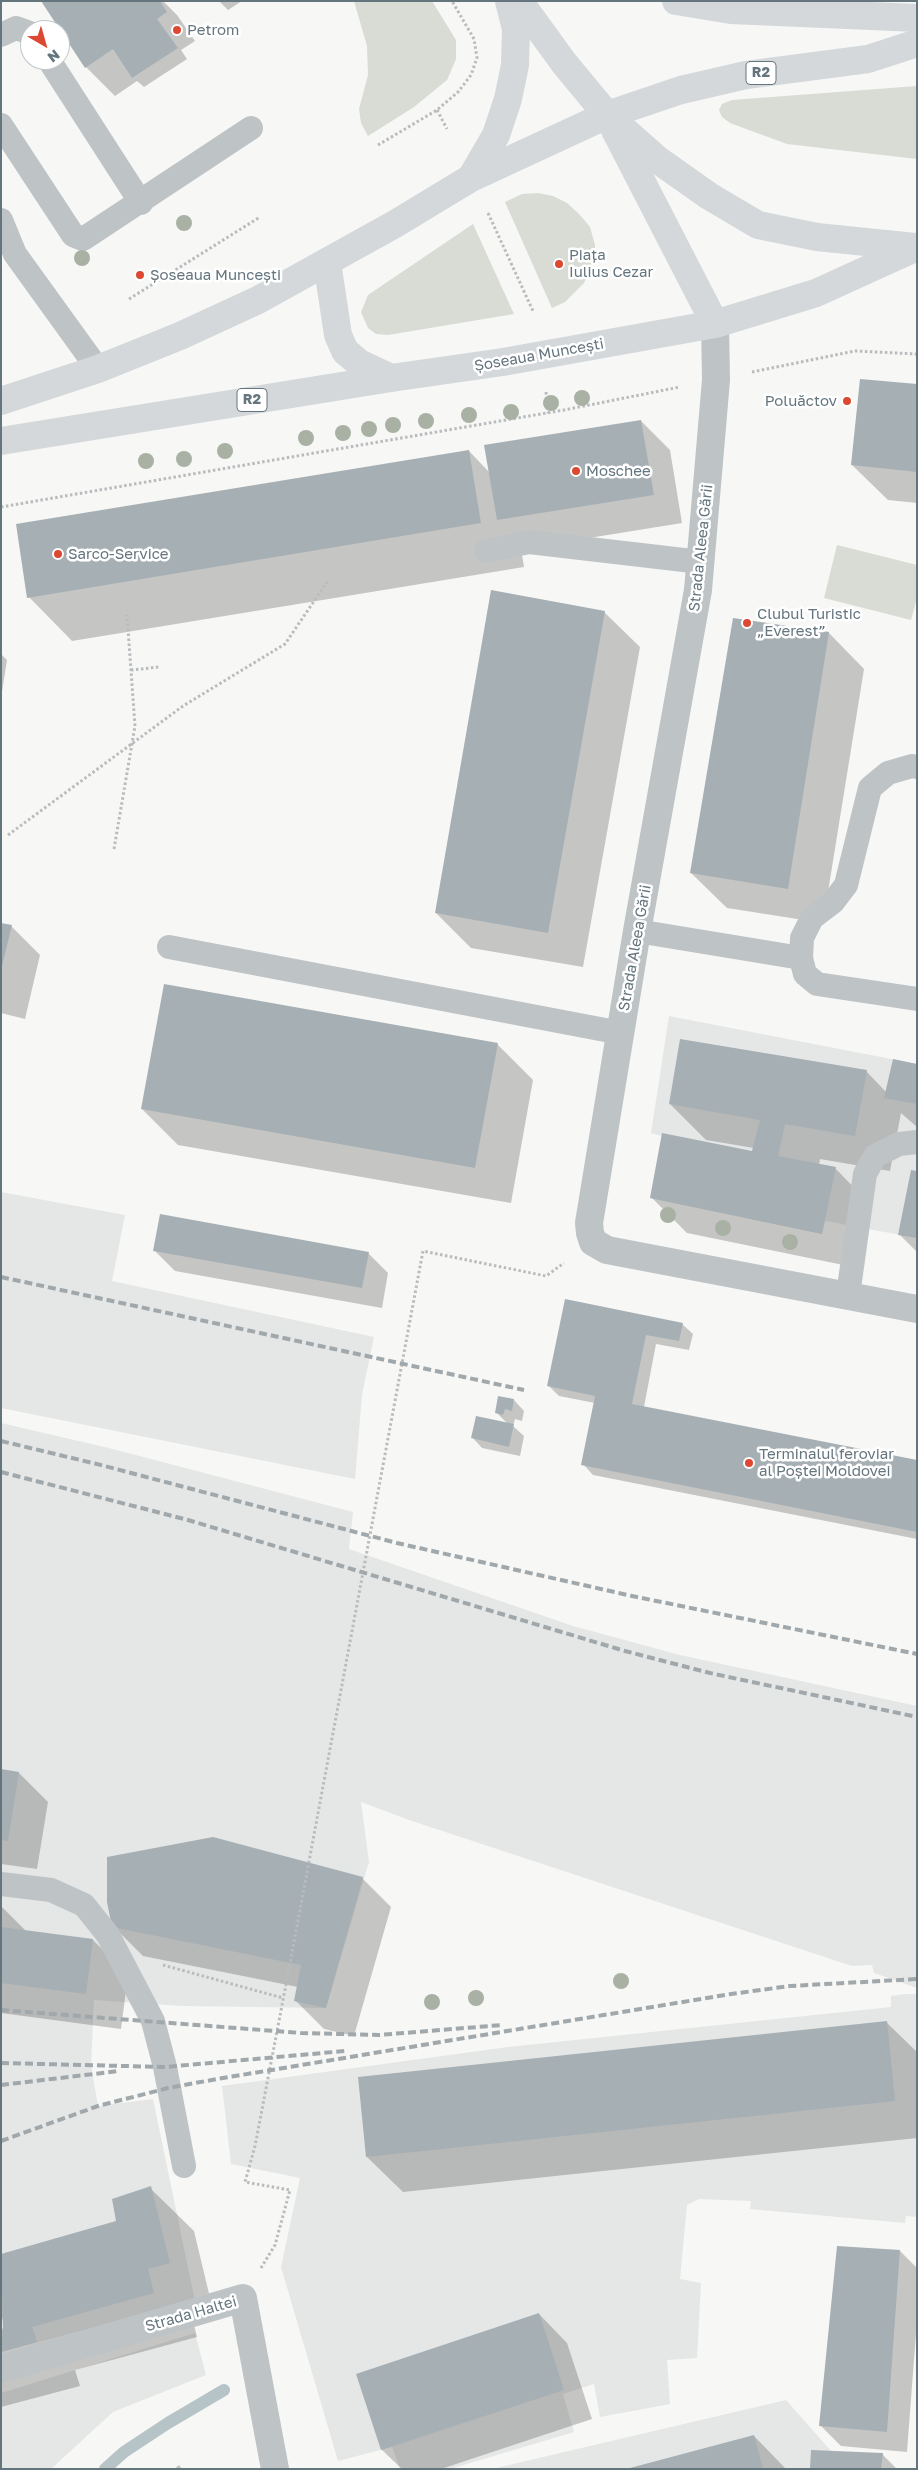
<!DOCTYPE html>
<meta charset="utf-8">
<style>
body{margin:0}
#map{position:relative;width:918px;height:2470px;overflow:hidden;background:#f7f7f5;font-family:"Golos Text",sans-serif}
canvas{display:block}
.frame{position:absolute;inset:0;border:2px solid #64757e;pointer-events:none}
.north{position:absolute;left:20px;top:20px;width:50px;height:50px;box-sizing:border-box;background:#fff;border:1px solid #c1c8cb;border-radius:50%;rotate:142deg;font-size:14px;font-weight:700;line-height:20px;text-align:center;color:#64757e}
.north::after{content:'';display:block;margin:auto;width:18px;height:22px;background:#dc4831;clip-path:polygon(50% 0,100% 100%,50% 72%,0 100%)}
</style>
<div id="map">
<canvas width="918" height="2470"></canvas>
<div class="frame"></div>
<div class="north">N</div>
</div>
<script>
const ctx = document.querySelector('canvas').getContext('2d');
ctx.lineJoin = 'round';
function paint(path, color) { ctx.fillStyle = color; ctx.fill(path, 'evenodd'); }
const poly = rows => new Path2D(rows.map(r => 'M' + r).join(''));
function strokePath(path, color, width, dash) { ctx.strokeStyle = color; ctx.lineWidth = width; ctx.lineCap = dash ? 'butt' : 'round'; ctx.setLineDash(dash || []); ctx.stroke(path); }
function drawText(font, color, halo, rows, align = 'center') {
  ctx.font = font + ' "Golos Text",sans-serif'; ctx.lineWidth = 5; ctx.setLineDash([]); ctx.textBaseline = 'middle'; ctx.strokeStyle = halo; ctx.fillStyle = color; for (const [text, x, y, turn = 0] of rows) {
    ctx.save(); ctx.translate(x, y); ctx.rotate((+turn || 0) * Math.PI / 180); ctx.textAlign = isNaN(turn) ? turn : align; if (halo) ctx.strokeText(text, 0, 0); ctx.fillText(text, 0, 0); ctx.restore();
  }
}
paint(poly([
 [669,1016,917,1064,917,1238,825,1221,822,1234,650,1198,662,1136,651,1133],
 [1,1192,125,1215,112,1281,374,1337,362,1395,355,1479,1,1408],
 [1,1423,113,1449,353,1512,349,1549,573,1626,680,1655,917,1706,917,1988,874,1973,872,1965,852,1966,409,1820,361,1802,369,1862,326,2008,182,2006,94,2000,91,2065,98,2106,153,2099,195,2301,1,2352],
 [906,1994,917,1994,917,2217,906,2216,905,2223,750,2209,751,2201,699,2199,687,2205,680,2279,701,2283,697,2358,667,2360,670,2404,600,2417,594,2384,563,2394,574,2432,450,2469,400,2469,392,2447,338,2461,281,2267,300,2178,231,2164,222,2086,508,2047,891,2007,891,1996],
 [195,2333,206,2375,113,2412,51,2469,1,2469,1,2393],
 [786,2400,847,2469,492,2469]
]), '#e5e7e6');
paint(poly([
 [354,1,432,1,456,40,456,59,447,80,414,107,368,136,361,123,359,109,368,75,367,46],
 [917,86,917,159,787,144,730,123,722,117,719,110,722,104,732,100],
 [538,193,553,196,567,203,579,214,590,227,595,245,595,260,584,283,565,302,552,308,505,202,522,194],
 [473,224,514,314,388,335,376,334,368,328,361,312,368,295],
 [837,545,917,565,917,598,911,620,824,598]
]), '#d8dcd4');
paint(poly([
 [43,1,163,1,177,15,195,41,181,50,187,59,144,87,137,81,115,96,86,67],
 [219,1,242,1,228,10],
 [917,386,917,503,888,500,852,465],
 [641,421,670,450,682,523,527,548,520,542,524,567,72,641,29,597,469,451,490,473],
 [604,612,640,647,583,967,471,948,436,913],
 [734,619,829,633,864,669,823,923,727,908,691,873],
 [1,654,7,660,1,698],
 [1,924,11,926,40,955,25,1019,1,1013],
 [497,1044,533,1080,511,1203,178,1145,142,1109],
 [917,1065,917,1127,901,1113,890,1171,820,1159,819,1165,835,1168,870,1204,858,1268,687,1233,651,1197,753,1152,754,1148,706,1140,670,1104,866,1071,886,1092],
 [917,1172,917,1252,899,1234],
 [154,1250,368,1253,388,1273,382,1308,175,1271],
 [566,1301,682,1324,693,1334,689,1350,656,1344,644,1407,917,1462,917,1539,593,1475,583,1464,595,1403,559,1396,549,1386],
 [514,1400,524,1411,522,1421,515,1419,513,1426,524,1436,520,1456,482,1448,472,1437,508,1424,496,1412],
 [1,1770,19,1773,48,1802,37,1869,1,1864],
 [362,1878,391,1907,354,2036,324,2029,295,2000,298,1987,143,1956,114,1927],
 [1,1906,26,1931,93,1940,128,1975,121,2029,1,2013],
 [886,2022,917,2052,917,2138,403,2192,367,2157],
 [150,2188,194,2231,212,2306,191,2313,197,2337,75,2370,80,2386,1,2407,1,2329,5,2328,1,2314,1,2256,118,2222],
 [900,2251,917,2268,917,2320,907,2452,841,2446,820,2425],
 [539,2314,567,2343,592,2419,441,2469,402,2469,382,2450,358,2374],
 [754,2436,786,2469,632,2469],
 [882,2454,897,2469,811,2469],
 [179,2465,182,2469,174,2469]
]), '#0003');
strokePath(poly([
 [105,2469,124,2452,168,2423,224,2390]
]), '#b6c4c7', 12);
paint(poly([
 [41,1,160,1,167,12,157,19,178,48,132,78,113,49,85,68],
 [860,379,917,384,917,472,851,465],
 [641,420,654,495,497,520,484,445],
 [469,450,481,523,27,598,16,524],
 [491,590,605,611,548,933,435,913],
 [733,618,829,632,788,889,690,873],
 [1,923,12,925,2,966,1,966],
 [164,984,498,1043,475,1168,141,1109],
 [680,1039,867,1070,855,1136,785,1124,778,1156,836,1167,822,1234,650,1198,662,1133,752,1151,760,1120,669,1104],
 [893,1059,917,1064,917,1104,884,1098],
 [911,1170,917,1171,917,1238,898,1235],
 [160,1214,369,1252,362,1288,153,1251],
 [565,1299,683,1323,679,1341,646,1335,632,1404,917,1460,917,1532,581,1465,595,1396,547,1386],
 [498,1396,514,1399,512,1411,505,1409,503,1415,495,1413],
 [476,1416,514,1424,509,1447,471,1438],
 [1,1769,19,1772,8,1841,1,1840],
 [213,1837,363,1877,326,2008,294,2001,301,1965,112,1927,107,1902,107,1857],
 [1,1927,93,1939,86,1994,1,1983],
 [887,2021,895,2101,366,2157,358,2077],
 [151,2186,170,2263,148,2269,154,2293,32,2327,37,2342,1,2352,3,2327,1,2254,116,2221,112,2199],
 [837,2246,900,2250,887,2432,819,2426],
 [539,2313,564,2390,381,2450,356,2374],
 [754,2435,763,2469,630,2469,630,2468],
 [811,2450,883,2453,881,2469,810,2469]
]), '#a6afb4');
strokePath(poly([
 [437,110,447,129],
 [378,145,437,110,458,92,471,75,477,58,474,39,452,1],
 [488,213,533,311],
 [129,299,260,217],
 [752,372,855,351,917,354],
 [546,392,548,413],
 [1,507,564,410,680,387],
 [131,670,159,667],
 [8,835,183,706,285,644,329,579],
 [114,849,135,726,127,615],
 [163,1965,283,1998],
 [261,2268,275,2245,290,2190,245,2182,255,2146,288,1974,423,1251,546,1276,564,1263]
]), '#b9bcbe', 3, [2.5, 2.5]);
strokePath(poly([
 [1,35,16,28,30,33],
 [49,60,141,203],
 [1,125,73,235,83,239,251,128],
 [1,220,15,254,98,369],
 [486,551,529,542,701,562],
 [917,767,912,766,888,773,870,788,846,885,833,902,812,918,802,938,801,958,805,974,817,984,917,999],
 [637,931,801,958],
 [169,947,621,1033],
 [848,1295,865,1174,875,1156,899,1144,917,1142],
 [1,1884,51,1890,84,1905,108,1935,153,2021,165,2067,184,2166]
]), '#bec3c6', 24);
strokePath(poly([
 [715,324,716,380,698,590,637,931,589,1223,590,1233,593,1242,607,1250,917,1309],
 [1,2369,243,2298,275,2469]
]), '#bec3c6', 28);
strokePath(poly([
 [519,1,564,63,607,115,658,160,709,196,758,225,817,237,915,247],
 [676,1,731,10,917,18],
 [615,130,715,324],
 [471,178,496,135,508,99,515,65,516,29,509,1],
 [327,262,338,335,345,351,359,363,391,378],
 [1,401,98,369,180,336,258,300,395,224,471,178,607,115,681,90,746,75,868,59,917,43],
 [1,441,391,378,503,362,715,324,816,293,917,247]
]), '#d4d8db', 28);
strokePath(poly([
 [1,1277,524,1390],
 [1,1441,97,1464,397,1543,632,1596,917,1654],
 [1,1472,188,1520,625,1651,710,1673,917,1717],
 [1,2010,301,2033,379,2035,502,2025],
 [1,2063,165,2067,345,2051],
 [1,2085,119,2071],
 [1,2141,98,2106,168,2088,217,2079,731,1994,790,1986,917,1979]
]), '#a0a8ac', 4, [8, 4]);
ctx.fillStyle = '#a8b1a4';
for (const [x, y] of [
 [184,223],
 [82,258],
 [582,398],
 [551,403],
 [511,412],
 [469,415],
 [426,421],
 [393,425],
 [369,429],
 [343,433],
 [306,438],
 [225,451],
 [184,459],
 [146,461],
 [668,1215],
 [723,1228],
 [790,1242],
 [621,1981],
 [476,1998],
 [432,2002]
]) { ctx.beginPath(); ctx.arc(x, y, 8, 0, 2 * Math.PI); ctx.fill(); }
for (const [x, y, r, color] of [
 [177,30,5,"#dc4831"],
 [559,264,5,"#dc4831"],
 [140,275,5,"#dc4831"],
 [847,401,5,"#dc4831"],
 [576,471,5,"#dc4831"],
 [58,554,5,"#dc4831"],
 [747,623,5,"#dc4831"],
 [749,1463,5,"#dc4831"]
]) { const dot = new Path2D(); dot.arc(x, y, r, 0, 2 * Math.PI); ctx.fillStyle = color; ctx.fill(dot); strokePath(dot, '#fff', 2); }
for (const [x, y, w] of [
 [761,73,30],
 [252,400,30]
]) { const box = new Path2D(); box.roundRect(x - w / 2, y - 11.5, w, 23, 4); ctx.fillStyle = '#fff'; ctx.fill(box); strokePath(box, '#64757e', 1); }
drawText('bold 14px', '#64757e', null, [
 ["R2",761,73],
 ["R2",252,400]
]);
drawText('15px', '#64757e', '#fff', [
 ["Petrom",187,30],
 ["Piața",569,255],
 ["Iulius Cezar",569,272],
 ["Șoseaua Muncești",150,275],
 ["Poluăctov",837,401,"right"],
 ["Moschee",586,471],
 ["Sarco-Service",68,554],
 ["Clubul Turistic",757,614],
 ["„Everest”",757,631],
 ["Terminalul feroviar",759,1454],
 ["al Poștei Moldovei",759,1471]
], 'left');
drawText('15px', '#64757e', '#fff', [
 ["Șoseaua Muncești",539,355,-10],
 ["Strada Aleea Gării",701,548,-84],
 ["Strada Aleea Gării",635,948,-80],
 ["Strada Haltei",191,2314,-16]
]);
</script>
